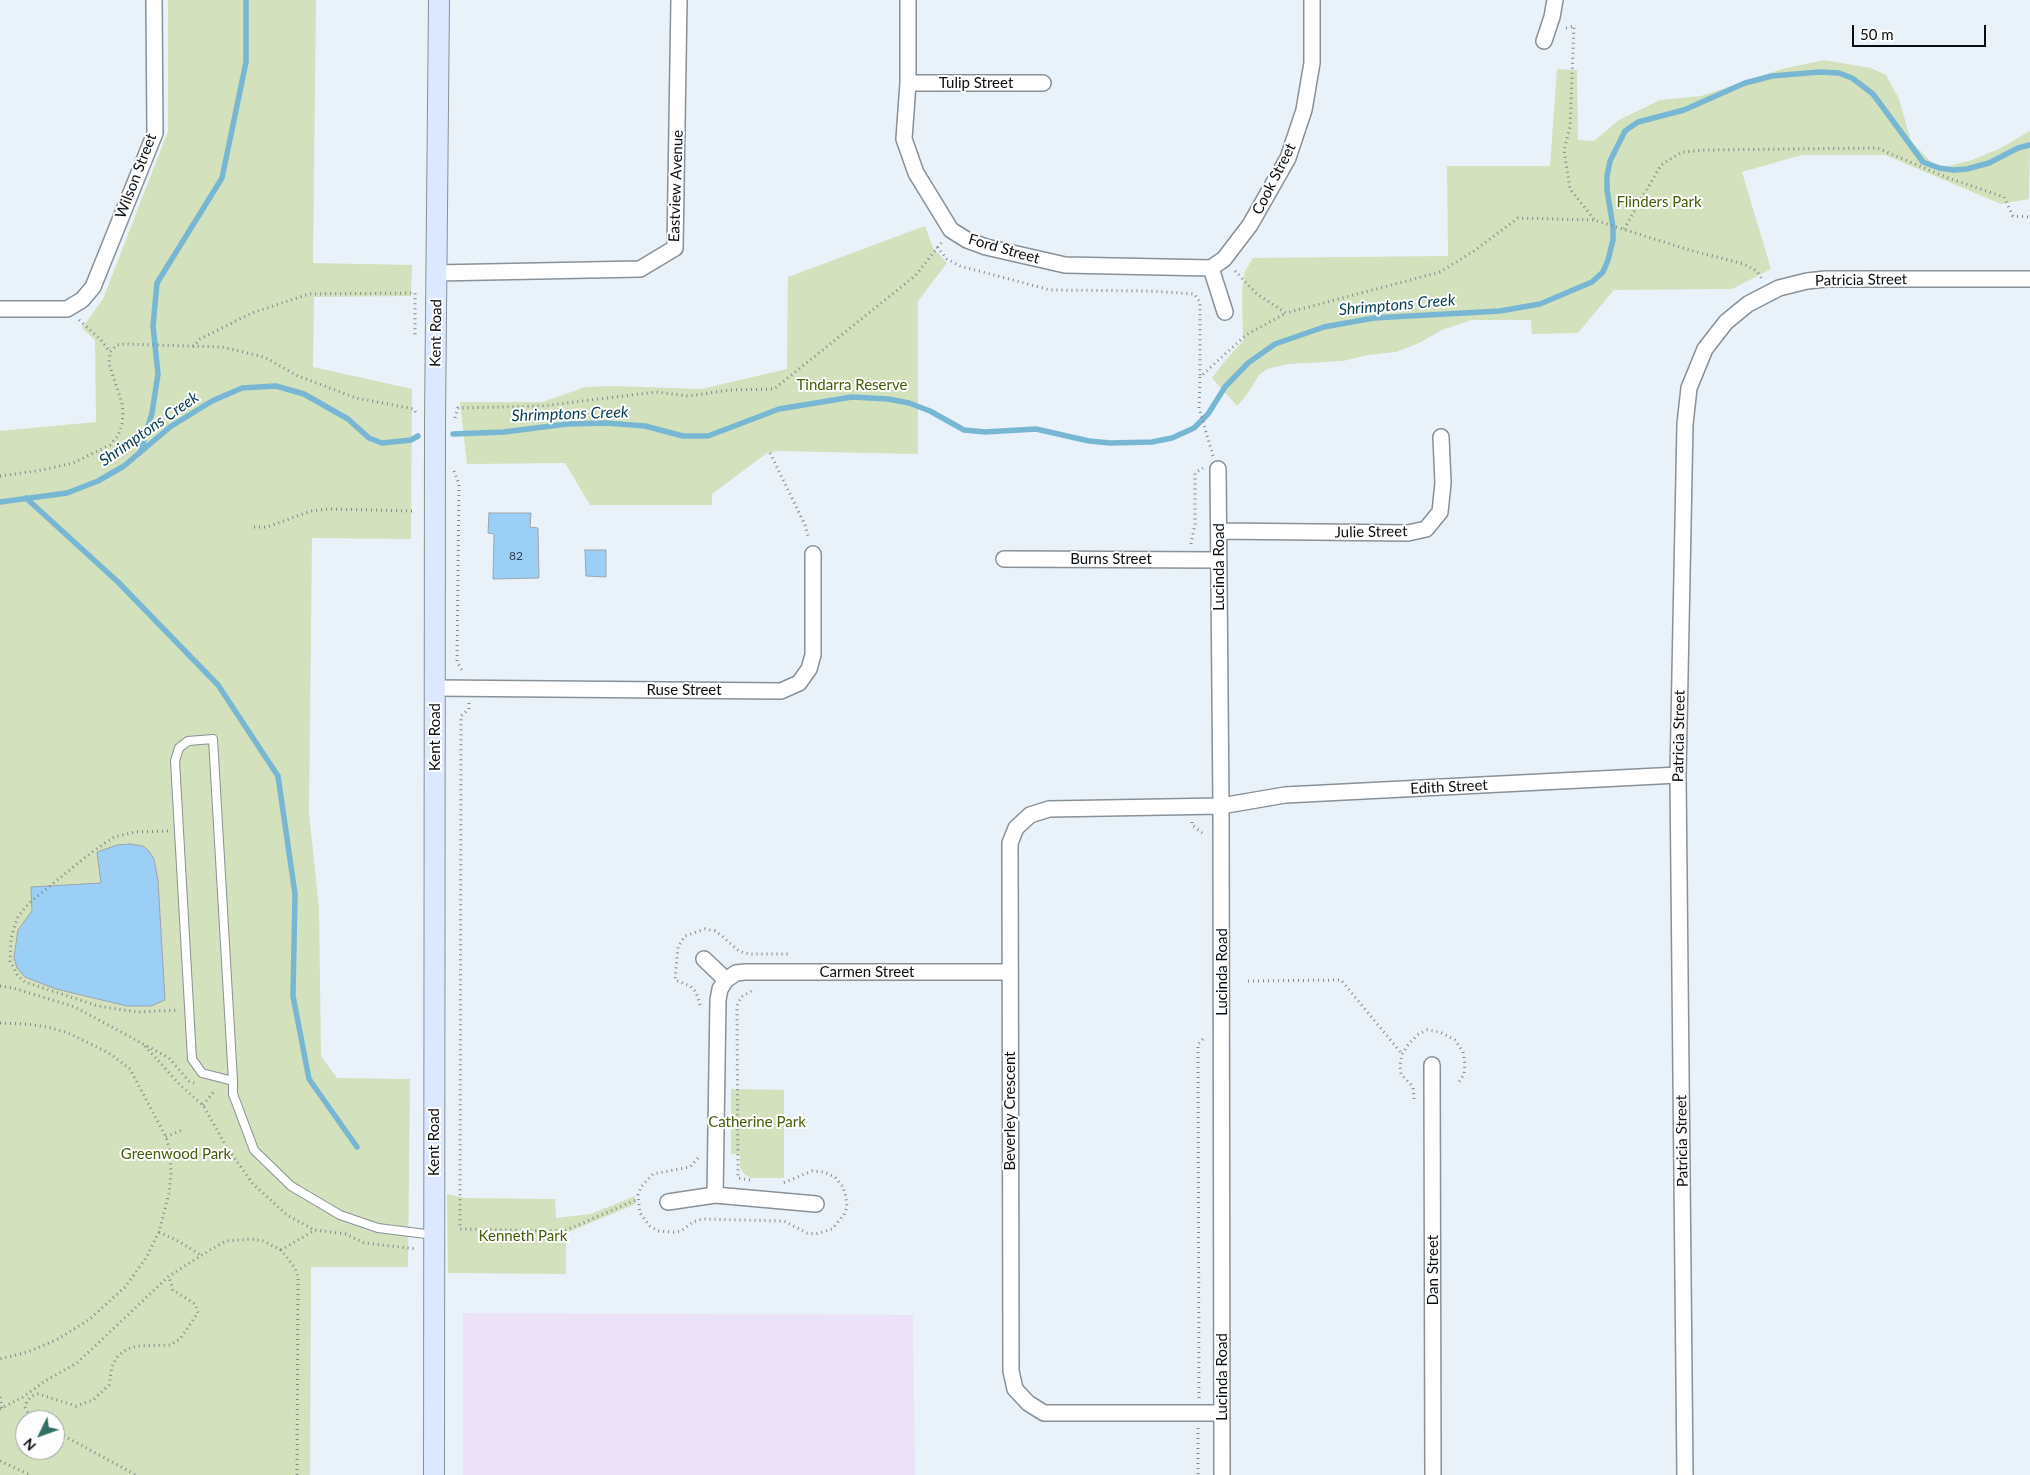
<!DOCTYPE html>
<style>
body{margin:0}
#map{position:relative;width:2030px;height:1475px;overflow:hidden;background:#e9f2f9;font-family:Lato,sans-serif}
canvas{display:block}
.north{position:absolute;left:15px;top:1410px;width:50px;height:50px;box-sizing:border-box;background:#fefefe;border:1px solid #9d9e9f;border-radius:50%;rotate:228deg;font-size:14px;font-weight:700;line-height:20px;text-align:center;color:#0b0e10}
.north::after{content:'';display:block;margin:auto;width:18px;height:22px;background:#2e7163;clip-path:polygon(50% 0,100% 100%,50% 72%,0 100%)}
.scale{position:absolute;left:1852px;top:25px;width:134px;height:22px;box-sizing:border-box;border:2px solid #0b0e10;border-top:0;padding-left:6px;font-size:15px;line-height:18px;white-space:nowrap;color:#0b0e10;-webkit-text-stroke:4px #fefefe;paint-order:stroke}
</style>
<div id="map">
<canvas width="2030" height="1475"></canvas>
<div class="north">N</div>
<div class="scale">50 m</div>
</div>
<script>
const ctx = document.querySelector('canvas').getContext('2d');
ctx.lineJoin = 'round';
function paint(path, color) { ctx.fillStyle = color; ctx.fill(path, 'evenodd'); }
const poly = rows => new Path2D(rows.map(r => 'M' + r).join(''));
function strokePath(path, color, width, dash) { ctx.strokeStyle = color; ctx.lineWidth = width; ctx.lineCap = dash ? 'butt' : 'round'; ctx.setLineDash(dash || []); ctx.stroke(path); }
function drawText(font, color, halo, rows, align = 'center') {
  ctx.font = font + ' Lato,sans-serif'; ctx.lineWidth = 4; ctx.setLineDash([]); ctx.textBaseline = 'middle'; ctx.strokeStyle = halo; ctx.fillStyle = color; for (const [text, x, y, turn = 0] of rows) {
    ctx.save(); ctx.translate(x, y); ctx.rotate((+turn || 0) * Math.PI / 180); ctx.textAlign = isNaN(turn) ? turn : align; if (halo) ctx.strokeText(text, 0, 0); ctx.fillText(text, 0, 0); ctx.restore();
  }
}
paint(poly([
 [463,1313,913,1315,915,1475,463,1475]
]), '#ece2f7');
paint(poly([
 [168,0,316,0,313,263,412,265,411,296,314,297,313,367,412,389,411,539,312,538,309,813,319,908,321,1056,337,1078,410,1079,408,1267,311,1267,310,1475,0,1475,0,431,96,422,95,340,82,328,103,299,168,131],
 [25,1420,55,1420,55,1450,25,1450],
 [1824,60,1871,68,1886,75,1899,99,1911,141,1932,163,1945,167,1972,160,2001,148,2030,131,2029,199,2001,204,1885,155,1802,155,1742,172,1771,269,1732,289,1614,290,1578,333,1532,334,1531,320,1471,320,1442,330,1419,343,1396,352,1368,355,1343,361,1288,364,1267,369,1259,375,1246,396,1237,406,1212,378,1224,362,1243,341,1242,291,1245,271,1253,258,1448,256,1447,166,1550,166,1557,69,1577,70,1578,140,1594,141,1619,120,1660,100,1701,96,1782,69],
 [925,226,933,248,947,263,918,301,918,454,778,451,767,453,712,494,712,505,590,505,565,463,467,464,460,402,543,402,585,387,614,386,701,389,787,369,788,277],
 [731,1089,784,1090,784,1178,751,1178,744,1174,740,1167,740,1154,731,1154],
 [447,1194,465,1198,555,1199,556,1218,591,1214,635,1196,636,1204,566,1233,566,1274,448,1273]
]), '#d3e1bc');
strokePath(poly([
 [453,434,504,432,567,424,606,423,645,426,683,436,708,436,779,409,852,397,888,399,909,403,930,411,964,430,985,432,1036,429,1089,441,1110,443,1152,442,1172,438,1194,428,1208,414,1225,387,1248,363,1275,344,1324,327,1374,318,1500,311,1540,304,1592,282,1603,272,1608,260,1613,240,1613,227,1607,190,1607,176,1610,161,1625,131,1638,122,1684,110,1745,83,1772,76,1820,72,1839,73,1852,78,1873,94,1923,162,1939,168,1953,170,1967,169,1989,163,2018,148,2030,145],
 [140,453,152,413,158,374,153,326,157,283,222,178,246,62,246,0],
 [26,498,118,582,218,685,278,776,295,894,293,996,309,1079,357,1147],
 [0,502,67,493,98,481,124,466,170,427,212,401,242,388,276,386,304,394,348,419,369,438,382,443,411,440,418,436]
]), '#78b7d4', 5.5);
const building = poly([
 [489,513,531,513,530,527,538,528,539,578,493,579,494,534,488,533,489,513],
 [585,550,606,550,606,577,586,576,585,550],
 [130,844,143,846,149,851,154,859,158,880,165,1000,151,1006,127,1006,56,989,25,977,17,968,14,958,18,930,32,911,31,887,101,883,97,852,117,845,130,844]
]);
paint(building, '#9bcff6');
strokePath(building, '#9ca5ac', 1);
const lane = poly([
 [233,1081,202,1073,192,1059,175,761,179,748,188,741,213,739,233,1081,233,1094,254,1150,291,1186,340,1215,378,1228,434,1235]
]);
const street = poly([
 [908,0,908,83,904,139,916,173,951,230,967,240,986,247,1065,265,1211,268],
 [1544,41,1552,17,1555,0],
 [908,83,1043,83],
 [1211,268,1224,259,1250,225,1288,158,1304,110,1312,63,1312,0],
 [1211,268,1225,312],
 [436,273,640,269,675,248,679,0],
 [0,309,67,309,82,300,93,287,155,133,154,0],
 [1218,469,1221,806,1222,1475],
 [1219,531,1408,533,1426,529,1440,512,1443,483,1441,437],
 [1004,559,1219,560],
 [435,688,781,691,799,683,809,669,813,655,813,554],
 [704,959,726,980],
 [1432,1065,1433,1475],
 [715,1195,718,1000,720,989,726,980,736,973,745,972,1010,972],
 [668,1202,715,1195,816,1204],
 [1222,1413,1044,1413,1028,1403,1015,1389,1011,1371,1010,843,1016,828,1030,815,1049,809,1221,806,1285,795,1678,775],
 [1685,1475,1678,775,1685,424,1689,388,1705,349,1726,322,1748,304,1779,288,1807,281,1826,279,2030,279]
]);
const secondary = poly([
 [434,1475,435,420,439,0]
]);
strokePath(lane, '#889197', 10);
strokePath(street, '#889197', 18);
strokePath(secondary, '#889197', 22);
strokePath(poly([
 [1566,28,1574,26,1570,127,1564,150,1570,189,1594,219],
 [1624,229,1661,165,1682,152,1707,150,1877,148,1948,178,2004,197,2013,216,2030,217],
 [937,247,947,259,960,266,1050,290,1150,291,1194,294,1200,302,1200,377],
 [1235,271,1257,294,1286,313,1440,272,1474,251,1518,218,1594,220,1689,250,1744,264,1757,271,1762,279],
 [79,320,101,340,110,352],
 [193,347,200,339,252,313,309,294,415,293,415,337],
 [455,418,458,408,542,406,656,392,689,396,729,390,774,389,915,276,942,242],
 [770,453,805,525,809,539],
 [1213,456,1199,408,1200,377,1246,335,1286,313],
 [454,471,459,484,457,662,463,672],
 [0,476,42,470,73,463,110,445,118,436,122,425,123,413,122,403,109,364,110,352,117,345,125,344,222,347,264,357,298,376,356,398,414,409,416,413],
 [254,527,267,527,311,511,328,509,416,511],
 [1191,544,1195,524,1195,473,1203,468],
 [469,703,469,709,461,716,460,1229,564,1231,638,1199],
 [1192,822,1192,825,1205,835],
 [168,831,135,832,114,837,92,852,29,903,18,917,14,928,11,939,10,961,18,976,25,982,98,1006,137,1012,178,1010],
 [1248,981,1341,980,1402,1054],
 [0,986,13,988,75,1007,169,1058,189,1081,194,1083],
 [700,1005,696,992,690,986,675,980,678,947,685,936,705,929,715,931,723,937,739,951,749,954,788,954],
 [0,1023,27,1024,48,1027,68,1033,109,1053,130,1069,166,1137,170,1152,171,1173,169,1193,159,1232,146,1258,125,1287,90,1319,58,1339,28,1352,0,1359],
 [145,1046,181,1086,203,1105,226,1146,253,1184,287,1215,314,1230],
 [1414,1099,1413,1087,1401,1074,1400,1065,1402,1054,1408,1045,1417,1035,1427,1030,1440,1032,1455,1040,1463,1052,1465,1064,1464,1074,1458,1084],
 [203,1105,215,1090],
 [166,1137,182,1130],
 [698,1158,690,1167,653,1174,641,1187,638,1195,640,1213,650,1226,658,1231,674,1232,681,1231,693,1222,702,1219,784,1221,807,1233,816,1234,832,1229,844,1215,847,1207,846,1197,843,1187,835,1177,824,1172,812,1171,783,1183],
 [750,1180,738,1178,737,1006,741,997,755,989],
 [159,1232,180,1242,202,1256],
 [0,1397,2,1408],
 [1199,1398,1198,1044,1205,1037],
 [0,1409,23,1397,45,1381,77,1363,169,1276,210,1250,226,1241,251,1239,263,1241,281,1250],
 [34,1420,29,1415,25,1407,27,1401,32,1396,38,1394,76,1406,93,1400,109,1385,112,1366,118,1356,127,1349,137,1346,170,1345,180,1339,198,1313,195,1304,173,1290,169,1277],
 [1198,1428,1198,1475],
 [55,1431,136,1475],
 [0,1461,30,1475],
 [297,1475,298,1277,295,1268,281,1250,315,1230,346,1234,364,1243,417,1249]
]), '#82898d', 3, [1, 4]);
strokePath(lane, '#fff', 8);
strokePath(street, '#fff', 15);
strokePath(secondary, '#dbe8ff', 20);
drawText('12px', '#2f3e4a', null, [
 ["82",516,556]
]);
drawText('15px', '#0b0e10', '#fefefe', [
 ["Tulip Street",976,83],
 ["Wilson Street",136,176,-69],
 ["Cook Street",1274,179,-63],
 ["Eastview Avenue",676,186,-88],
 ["Ford Street",1004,249,16],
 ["Patricia Street",1861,280,-1],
 ["Kent Road",436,333,-89],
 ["Julie Street",1371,532,-1],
 ["Burns Street",1111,559],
 ["Lucinda Road",1219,567,-90],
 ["Ruse Street",684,690],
 ["Patricia Street",1679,736,-89],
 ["Kent Road",435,737,-90],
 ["Edith Street",1449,787,-3],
 ["Carmen Street",867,972],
 ["Lucinda Road",1222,972,-90],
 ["Beverley Crescent",1010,1111,-90],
 ["Patricia Street",1682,1141,-91],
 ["Kent Road",434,1142,-90],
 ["Dan Street",1433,1270,-90],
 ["Lucinda Road",1222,1377,-90]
]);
drawText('15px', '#465c07', '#fefefe', [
 ["Flinders Park",1659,202],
 ["Tindarra Reserve",852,385],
 ["Catherine Park",757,1122],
 ["Greenwood Park",176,1154],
 ["Kenneth Park",523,1236]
]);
drawText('italic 16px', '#0a4156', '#fefefe', [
 ["Shrimptons Creek",1397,305,-5],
 ["Shrimptons Creek",570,414,-2],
 ["Shrimptons Creek",149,429,-35]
]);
</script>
